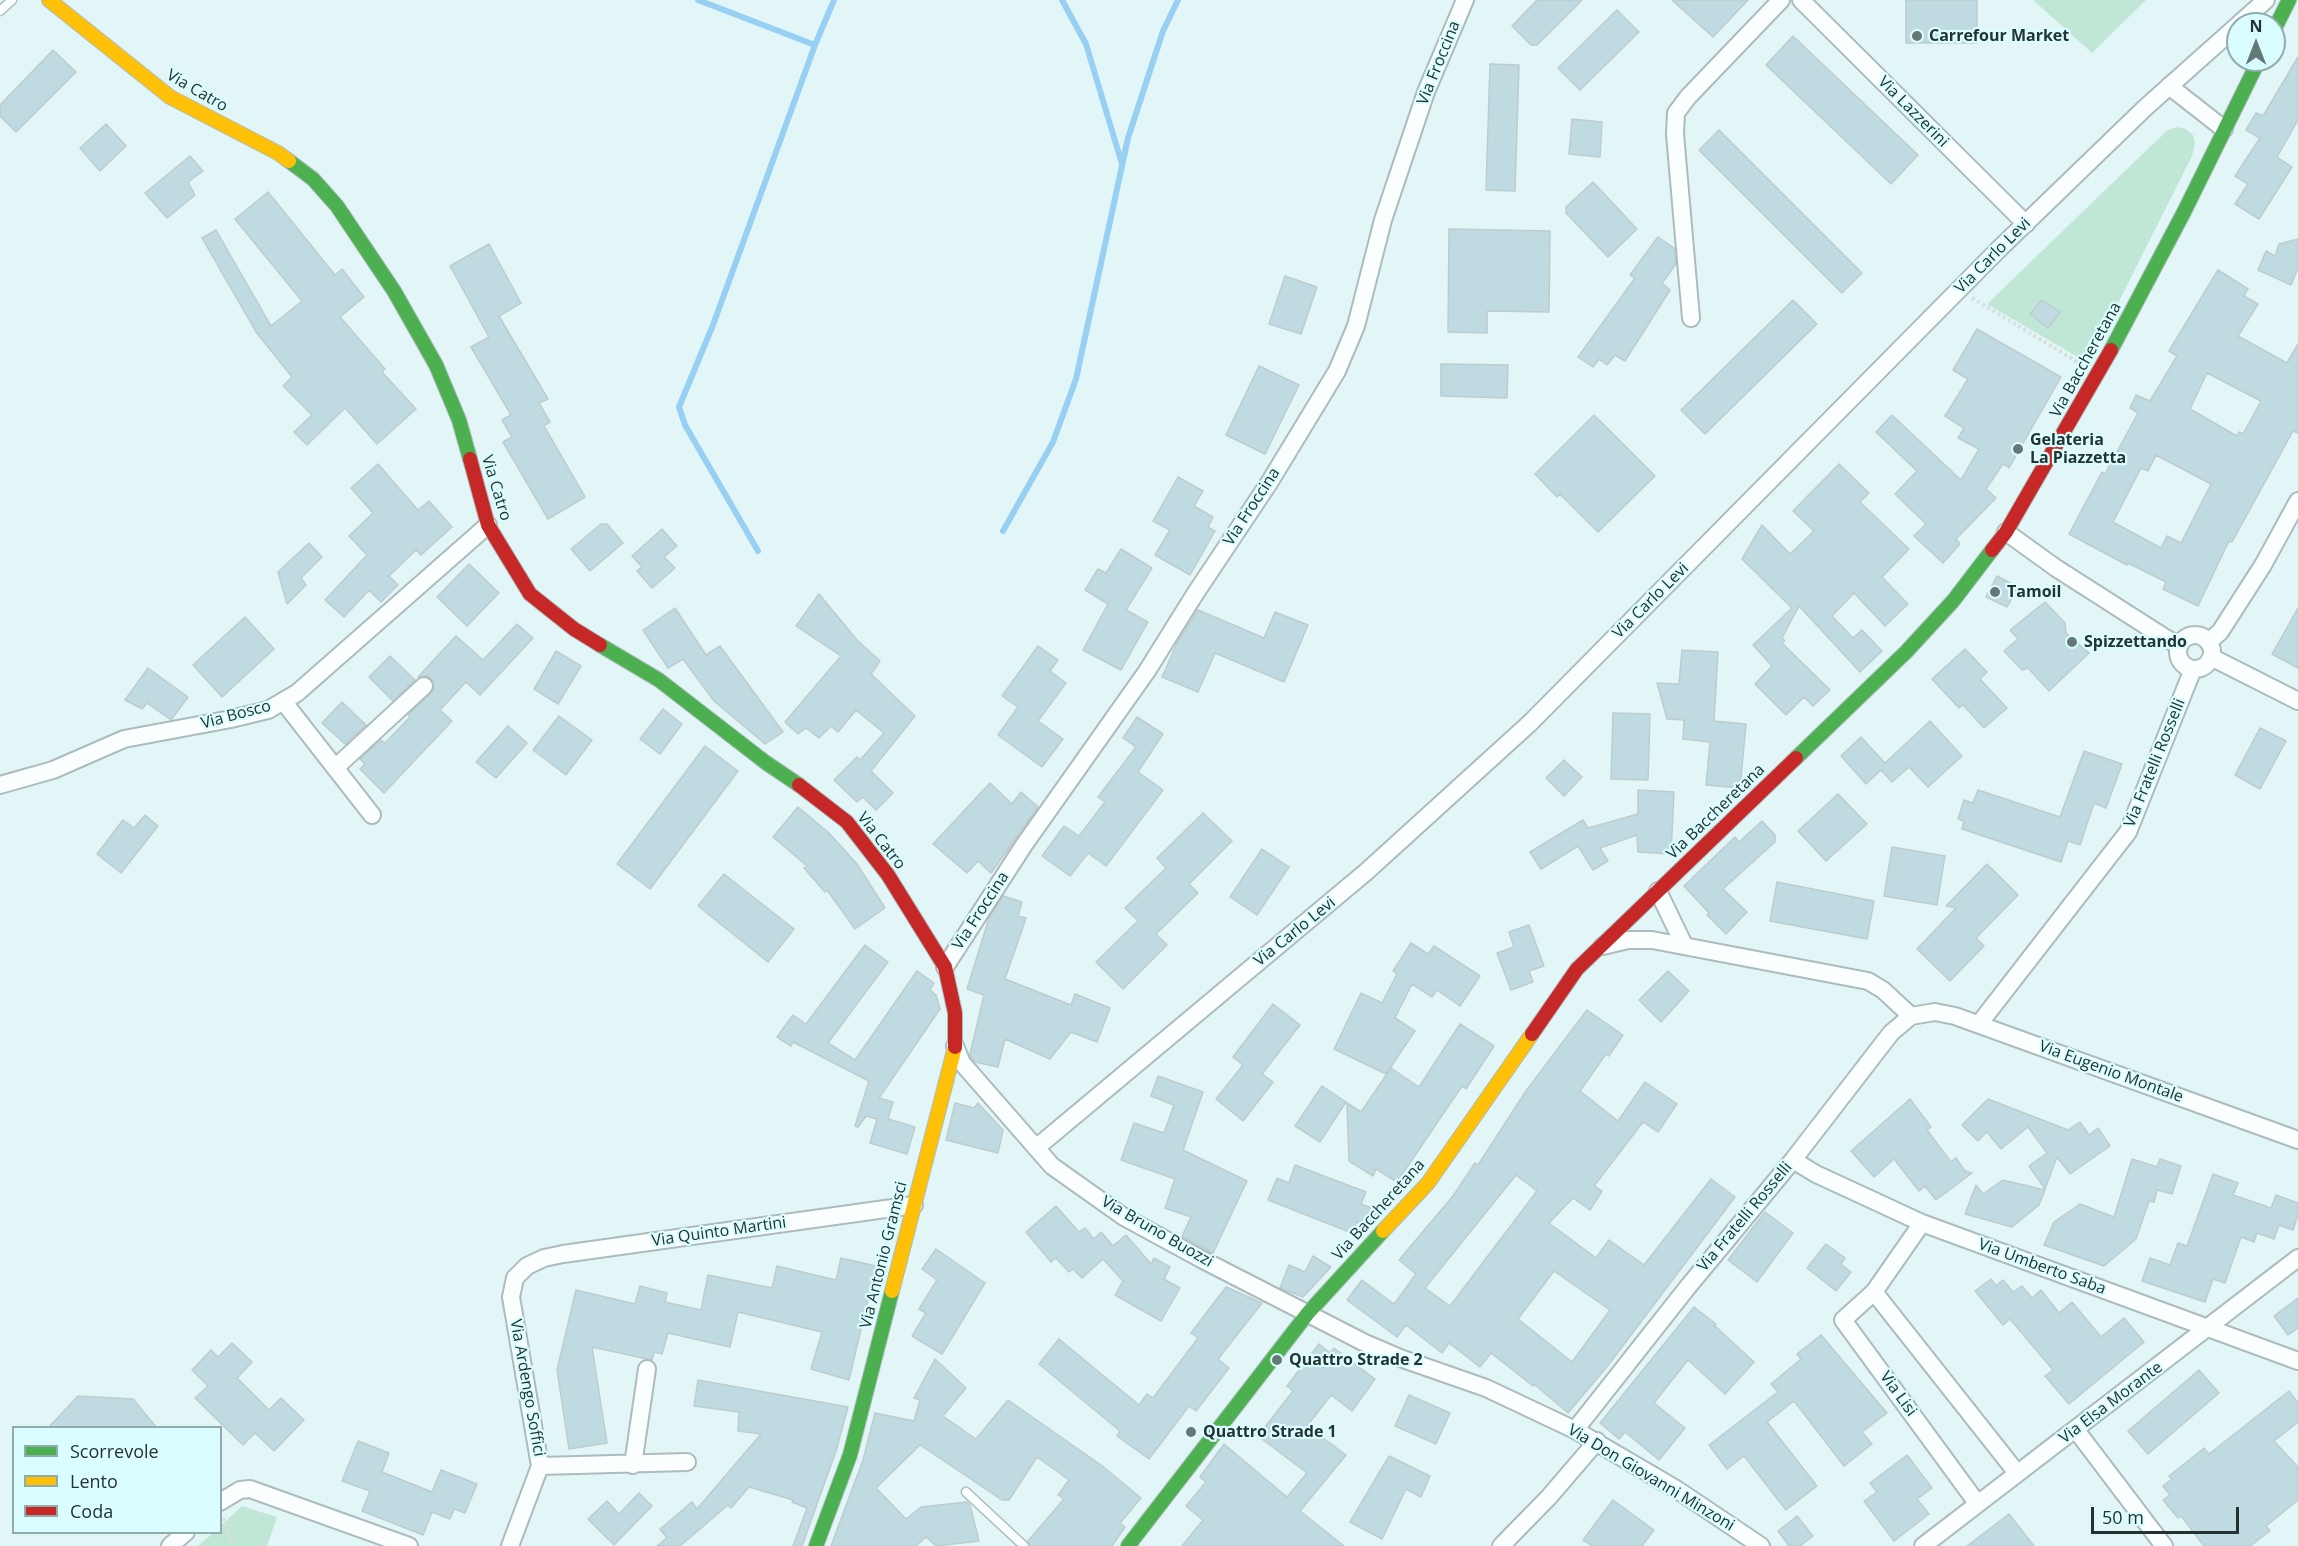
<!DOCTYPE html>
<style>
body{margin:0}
#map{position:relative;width:2298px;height:1546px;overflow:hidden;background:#e2f6f7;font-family:"Open Sans",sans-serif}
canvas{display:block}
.legend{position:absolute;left:12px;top:1426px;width:210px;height:108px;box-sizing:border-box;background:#dafeff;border:2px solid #91acad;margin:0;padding:8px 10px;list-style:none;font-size:18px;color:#243232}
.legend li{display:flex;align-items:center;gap:12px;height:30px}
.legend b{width:30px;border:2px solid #91acad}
.north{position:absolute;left:2226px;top:12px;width:60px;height:60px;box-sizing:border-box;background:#dafeff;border:2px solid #91acad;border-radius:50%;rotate:0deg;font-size:16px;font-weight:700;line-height:24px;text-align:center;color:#243232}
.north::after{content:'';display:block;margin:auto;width:21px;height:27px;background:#677;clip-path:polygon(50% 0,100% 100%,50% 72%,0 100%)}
.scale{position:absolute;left:2091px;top:1507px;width:148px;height:27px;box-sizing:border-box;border:3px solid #243232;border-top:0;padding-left:8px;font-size:18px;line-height:21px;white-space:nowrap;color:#243232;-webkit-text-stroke:4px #dafeff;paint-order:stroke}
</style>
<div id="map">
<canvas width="2298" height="1546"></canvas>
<ul class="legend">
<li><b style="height:8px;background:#4caf50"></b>Scorrevole</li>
<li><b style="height:8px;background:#ffc107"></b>Lento</li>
<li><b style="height:8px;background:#c62828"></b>Coda</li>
</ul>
<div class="north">N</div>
<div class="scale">50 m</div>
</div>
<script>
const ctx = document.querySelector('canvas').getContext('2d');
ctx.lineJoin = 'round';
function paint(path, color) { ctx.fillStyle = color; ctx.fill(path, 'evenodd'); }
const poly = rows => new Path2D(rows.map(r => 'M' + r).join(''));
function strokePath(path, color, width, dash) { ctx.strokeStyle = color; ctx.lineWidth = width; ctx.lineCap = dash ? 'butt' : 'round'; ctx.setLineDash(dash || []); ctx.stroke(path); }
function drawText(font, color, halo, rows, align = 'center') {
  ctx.font = font + ' "Open Sans",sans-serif'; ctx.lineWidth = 4.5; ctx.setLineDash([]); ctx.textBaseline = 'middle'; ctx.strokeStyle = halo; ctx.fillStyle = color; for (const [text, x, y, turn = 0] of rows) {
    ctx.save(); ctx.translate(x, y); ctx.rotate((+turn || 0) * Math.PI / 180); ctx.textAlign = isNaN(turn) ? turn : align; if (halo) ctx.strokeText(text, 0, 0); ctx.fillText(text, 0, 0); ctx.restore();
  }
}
paint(poly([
 [2033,0,2146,0,2092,53],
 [2177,127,2186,129,2193,135,2195,143,2192,156,2088,363,1987,304,2156,141,2168,130],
 [242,1506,277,1517,267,1546,198,1546,213,1533,220,1532,221,1525]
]), '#c0e7d6');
strokePath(poly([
 [698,0,815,45],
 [1062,0,1086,44,1122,164],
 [1003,531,1053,442,1076,379,1128,138,1163,31,1178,0],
 [758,551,685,425,679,407,713,325,815,45,834,0]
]), '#97d0f3', 6);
const building = poly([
 [1537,0,1582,0,1537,45,1531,45,1512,26,1537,0],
 [1672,0,1748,0,1713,37,1672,0],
 [1906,0,1977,0,1977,43,1906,43,1906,0],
 [1617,10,1639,32,1580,90,1558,68,1617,10],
 [1793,36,1918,155,1891,184,1766,65,1793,36],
 [53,50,76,72,16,132,0,116,0,105,53,50],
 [2298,57,2298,120,2277,157,2292,167,2259,219,2235,204,2248,184,2235,176,2260,138,2246,130,2256,113,2263,116,2298,57],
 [1490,64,1519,65,1515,191,1486,190,1490,64],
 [1572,119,1602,122,1600,157,1569,154,1572,119],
 [106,124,126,146,100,171,80,148,106,124],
 [1719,130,1862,273,1842,293,1699,150,1719,130],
 [190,156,203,171,188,182,195,195,167,218,145,193,190,156],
 [1593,182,1637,229,1608,257,1566,213,1566,207,1593,182],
 [268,192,335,275,342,269,364,297,340,317,385,369,382,372,416,409,377,444,345,408,307,445,294,432,312,415,283,386,292,377,256,332,202,238,216,230,271,326,302,301,235,219,268,192],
 [1449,229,1550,231,1549,312,1487,311,1487,333,1448,332,1449,229],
 [1658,237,1674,248,1676,264,1662,283,1670,290,1625,361,1615,355,1607,365,1599,359,1593,367,1578,357,1635,278,1630,275,1658,237],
 [2298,239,2298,268,2291,285,2258,270,2266,251,2275,256,2279,244,2298,239],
 [489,244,521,303,499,316,548,399,539,403,550,422,544,426,585,497,548,519,503,442,512,437,502,420,511,415,471,347,489,337,450,266,489,244],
 [2218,270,2248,289,2244,296,2258,304,2238,336,2287,363,2298,344,2298,433,2293,431,2232,542,2229,541,2198,606,2163,589,2166,582,2128,563,2127,565,2069,534,2102,472,2105,474,2138,413,2130,408,2136,395,2150,401,2177,356,2169,351,2218,270],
 [2207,373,2261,401,2243,434,2239,432,2237,436,2190,409,2207,373],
 [2156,455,2211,484,2181,543,2167,536,2161,548,2113,522,2141,468,2148,471,2156,455],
 [1285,276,1317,287,1301,334,1269,324,1285,276],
 [1793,300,1817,324,1705,434,1681,410,1793,300],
 [2042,300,2060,312,2048,328,2030,314,2042,300],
 [1977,329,2061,377,2009,468,2003,464,1986,489,1996,498,1956,539,1960,544,1943,563,1914,536,1926,524,1895,494,1917,471,1876,432,1892,415,1961,480,1979,449,1958,438,1964,428,1945,416,1968,379,1953,370,1977,329],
 [1441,364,1508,365,1507,398,1441,396,1441,364],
 [1259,366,1299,385,1265,454,1226,435,1259,366],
 [1594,415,1655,476,1598,532,1560,494,1557,497,1535,474,1594,415],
 [378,464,418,510,429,501,452,527,421,555,416,550,389,576,398,585,381,602,369,590,344,617,325,600,367,555,349,536,373,513,351,488,378,464],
 [1839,464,1869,493,1860,502,1909,549,1882,577,1908,604,1885,626,1854,593,1832,616,1853,638,1862,630,1882,651,1860,672,1799,606,1782,638,1785,641,1782,643,1830,690,1813,706,1804,697,1786,715,1755,684,1772,666,1753,645,1792,608,1742,559,1762,525,1790,554,1814,531,1793,511,1839,464],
 [1178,477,1203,491,1194,506,1213,517,1208,527,1215,531,1190,575,1155,555,1170,530,1153,521,1178,477],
 [601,524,607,524,623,543,590,571,571,549,601,524],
 [662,529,677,546,664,557,675,568,652,588,637,571,642,567,632,556,662,529],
 [309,543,322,557,301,578,306,585,287,604,278,572,309,543],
 [1121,549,1152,568,1126,610,1148,622,1121,670,1083,650,1108,604,1085,590,1098,569,1106,573,1121,549],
 [469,564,499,593,467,626,437,597,469,564],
 [1997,576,2018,587,2007,607,1986,597,1997,576],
 [819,594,857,640,880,661,871,674,915,716,871,771,893,793,876,810,863,797,857,802,834,780,857,757,860,760,884,733,856,710,838,732,831,726,819,738,806,728,798,734,785,722,841,656,796,626,819,594],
 [2045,602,2065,623,2066,633,2089,653,2049,691,2028,668,2022,670,2004,651,2018,639,2010,630,2045,602],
 [675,608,706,655,720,646,783,732,765,744,714,701,683,659,668,668,643,630,675,608],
 [2298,608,2298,668,2272,654,2298,608],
 [1198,610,1264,638,1275,612,1308,625,1284,682,1215,653,1198,692,1162,677,1177,643,1198,610],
 [245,617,274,649,222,697,193,665,245,617],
 [517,624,533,638,480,695,466,682,440,710,452,721,384,793,360,769,365,764,360,759,381,740,385,743,410,717,408,715,431,693,434,689,432,679,427,676,418,677,456,636,483,660,517,624],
 [1038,646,1058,660,1050,671,1066,683,1038,721,1063,739,1042,767,998,735,1018,707,1002,696,1038,646],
 [1965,649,1987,672,1980,679,2007,708,1984,728,1963,705,1959,708,1932,679,1965,649],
 [1682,650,1718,652,1714,721,1746,724,1740,788,1706,785,1710,742,1683,739,1684,720,1667,719,1657,683,1679,684,1682,650],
 [556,651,581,666,558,704,534,689,556,651],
 [390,656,415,680,393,701,369,677,390,656],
 [148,668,188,697,171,720,147,703,142,709,125,700,148,668],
 [342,702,366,725,345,744,322,723,342,702],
 [663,709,682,724,660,754,640,739,663,709],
 [1613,713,1650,714,1648,780,1611,779,1613,713],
 [559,716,592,740,566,775,533,750,559,716],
 [1137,717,1163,734,1138,772,1163,790,1106,866,1088,853,1070,876,1042,856,1064,826,1079,836,1105,802,1098,797,1136,747,1123,738,1137,717],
 [1930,721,1962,756,1928,787,1909,767,1892,782,1881,770,1866,784,1841,756,1861,737,1885,763,1930,721],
 [508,726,527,743,496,778,476,762,508,726],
 [2260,728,2286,741,2260,789,2235,775,2260,728],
 [705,746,738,771,650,889,617,864,705,746],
 [2084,751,2122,764,2106,808,2094,803,2080,845,2068,841,2061,862,1962,829,1964,821,1958,819,1964,800,1973,803,1978,790,2060,817,2084,751],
 [1564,760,1582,777,1564,796,1546,778,1564,760],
 [990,783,1012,804,1021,792,1038,807,991,873,978,861,967,873,933,844,990,783],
 [1638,790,1674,792,1671,854,1638,852,1637,835,1600,848,1608,861,1593,870,1578,846,1541,869,1530,852,1583,820,1588,828,1638,814,1638,790],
 [1838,794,1867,824,1826,861,1798,831,1838,794],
 [798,807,829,833,857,864,885,908,855,929,827,890,825,892,804,868,807,866,773,837,798,807],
 [1203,813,1232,841,1189,884,1198,893,1156,934,1167,945,1123,989,1096,962,1138,921,1125,908,1166,868,1157,858,1203,813],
 [145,815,158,826,121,873,97,854,123,820,134,828,145,815],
 [1762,821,1775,835,1775,842,1723,889,1747,912,1726,934,1707,915,1709,913,1684,886,1735,837,1739,842,1762,821],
 [1892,847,1945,856,1937,905,1884,896,1892,847],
 [1262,849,1289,867,1257,915,1230,897,1262,849],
 [1987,864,2018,895,1976,938,1984,946,1950,981,1917,949,1956,908,1946,906,1987,864],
 [724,874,794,929,768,962,698,906,724,874],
 [1777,882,1874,901,1867,939,1770,921,1777,882],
 [1003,896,1022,902,1018,916,1026,918,1005,979,1071,1005,1075,994,1110,1008,1097,1042,1071,1032,1050,1059,1005,1039,998,1067,975,1062,971,1057,970,1054,984,995,967,989,989,918,1003,896],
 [1529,925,1544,966,1529,971,1533,982,1511,990,1497,953,1514,947,1509,932,1529,925],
 [1411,943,1428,954,1434,946,1480,976,1460,1006,1437,990,1432,997,1412,984,1395,1018,1415,1031,1386,1074,1334,1049,1361,993,1382,1003,1397,974,1393,971,1411,943],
 [865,945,888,962,828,1043,855,1060,917,971,934,983,930,990,936,995,940,1009,879,1098,893,1102,888,1119,915,1127,907,1154,870,1143,877,1119,866,1116,858,1127,855,1126,869,1081,793,1042,791,1046,777,1037,793,1015,806,1024,865,945],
 [1668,971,1689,991,1661,1022,1639,1000,1668,971],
 [1273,1004,1300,1025,1262,1074,1273,1082,1243,1121,1216,1099,1243,1065,1233,1057,1273,1004],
 [1587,1010,1623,1035,1609,1056,1606,1054,1580,1091,1618,1121,1645,1082,1677,1104,1658,1132,1643,1122,1594,1186,1602,1191,1590,1210,1573,1198,1549,1223,1596,1258,1609,1240,1644,1265,1711,1179,1735,1197,1610,1363,1568,1413,1534,1384,1533,1386,1491,1353,1480,1367,1449,1343,1442,1353,1406,1325,1397,1337,1347,1300,1362,1280,1394,1304,1416,1274,1399,1260,1453,1196,1475,1163,1478,1165,1526,1091,1587,1010],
 [1516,1175,1537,1191,1450,1306,1425,1288,1516,1175],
 [1554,1271,1610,1310,1572,1362,1518,1319,1554,1271],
 [1460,1024,1494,1046,1466,1089,1462,1086,1397,1182,1376,1169,1373,1176,1349,1161,1347,1103,1361,1112,1391,1068,1419,1087,1460,1024],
 [1158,1076,1203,1092,1183,1150,1247,1181,1213,1253,1182,1236,1191,1217,1165,1208,1175,1179,1121,1160,1134,1123,1164,1133,1174,1105,1151,1096,1158,1076],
 [1322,1086,1346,1102,1320,1142,1295,1126,1322,1086],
 [1910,1099,1931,1127,1927,1130,1951,1162,1956,1158,1965,1171,1972,1173,1936,1200,1925,1186,1919,1191,1894,1159,1874,1177,1851,1151,1910,1099],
 [1988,1099,2068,1130,2080,1122,2089,1135,2098,1128,2110,1146,2070,1174,2057,1157,2045,1189,2029,1166,2047,1153,2028,1127,2001,1149,1987,1132,1978,1141,1962,1125,1988,1099],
 [955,1103,974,1108,978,1103,1003,1130,998,1153,946,1140,955,1103],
 [2132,1159,2157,1167,2160,1159,2181,1166,2172,1194,2157,1190,2154,1202,2149,1201,2136,1239,2104,1266,2044,1245,2054,1222,2080,1204,2114,1217,2132,1159],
 [1295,1165,1366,1192,1361,1204,1382,1212,1368,1227,1357,1222,1352,1233,1268,1200,1277,1178,1289,1183,1295,1165],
 [2213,1174,2238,1183,2233,1195,2271,1208,2276,1195,2298,1203,2298,1215,2293,1230,2279,1225,2274,1239,2257,1233,2254,1242,2241,1237,2225,1283,2213,1279,2205,1302,2142,1281,2150,1258,2170,1265,2178,1243,2187,1246,2213,1174],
 [2003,1180,2045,1190,2039,1205,2012,1227,1965,1214,1976,1185,1983,1194,2003,1180],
 [1056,1206,1079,1232,1085,1228,1094,1239,1101,1232,1113,1246,1126,1235,1151,1264,1154,1258,1170,1267,1164,1279,1180,1288,1161,1321,1115,1295,1123,1281,1103,1259,1082,1278,1073,1269,1069,1272,1056,1258,1051,1262,1026,1232,1056,1206],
 [1765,1212,1793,1233,1757,1282,1728,1260,1765,1212],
 [1826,1244,1845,1258,1841,1264,1851,1272,1836,1291,1807,1268,1826,1244],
 [936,1249,985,1283,942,1354,912,1336,926,1313,919,1309,937,1280,922,1269,936,1249],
 [1313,1256,1331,1267,1303,1297,1280,1288,1289,1265,1305,1272,1313,1256],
 [841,1258,876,1266,849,1380,811,1369,822,1332,738,1312,730,1347,668,1333,662,1354,654,1352,652,1360,592,1347,607,1443,569,1449,557,1370,576,1290,635,1304,640,1286,667,1293,665,1302,701,1310,708,1275,772,1288,777,1266,836,1280,841,1258],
 [1991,1279,1996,1286,2003,1280,2013,1292,2022,1286,2032,1298,2041,1290,2059,1313,2072,1302,2101,1337,2124,1318,2144,1342,2069,1404,2045,1376,2053,1370,2010,1319,2003,1325,1975,1291,1991,1279],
 [1226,1287,1262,1303,1218,1359,1229,1368,1196,1411,1189,1406,1149,1459,1117,1436,1120,1431,1039,1364,1059,1339,1139,1405,1147,1394,1153,1398,1198,1338,1191,1333,1226,1287],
 [2298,1298,2298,1328,2288,1335,2274,1316,2298,1298],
 [1694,1307,1716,1324,1715,1326,1754,1362,1725,1394,1688,1360,1654,1403,1685,1428,1659,1460,1625,1432,1619,1439,1600,1423,1694,1307],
 [1821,1335,1887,1413,1862,1432,1872,1444,1844,1466,1794,1401,1767,1422,1817,1486,1786,1510,1744,1456,1727,1469,1709,1445,1778,1392,1771,1384,1801,1359,1797,1354,1821,1335],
 [232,1343,252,1362,237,1378,269,1410,281,1398,304,1420,274,1451,255,1433,243,1445,195,1398,208,1386,192,1370,211,1350,218,1357,232,1343],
 [1319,1344,1330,1353,1334,1348,1375,1379,1352,1411,1331,1395,1307,1426,1346,1455,1300,1511,1344,1546,1182,1546,1203,1520,1186,1506,1206,1482,1200,1477,1224,1444,1287,1497,1307,1473,1258,1436,1293,1391,1287,1386,1319,1344],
 [935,1359,966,1388,943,1416,976,1439,1008,1400,1101,1465,1141,1498,1120,1523,1125,1527,1112,1546,1030,1546,1028,1541,1064,1499,1058,1495,1069,1480,1037,1457,1009,1500,1002,1500,920,1445,876,1488,906,1519,921,1507,967,1502,970,1505,979,1541,936,1546,926,1537,916,1546,831,1546,863,1460,875,1413,914,1421,920,1400,914,1398,935,1359],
 [2199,1370,2219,1393,2148,1454,2128,1431,2199,1370],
 [698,1380,848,1407,836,1451,802,1546,793,1546,807,1508,792,1502,793,1500,749,1487,731,1508,728,1505,680,1546,657,1546,667,1538,660,1529,692,1502,697,1509,761,1434,738,1431,739,1412,694,1406,698,1380],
 [2289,1391,2298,1403,2298,1422,2274,1441,2298,1467,2298,1500,2266,1526,2270,1531,2250,1546,2204,1546,2181,1516,2178,1518,2163,1500,2170,1495,2163,1486,2172,1479,2169,1476,2204,1448,2209,1454,2289,1391],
 [1409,1395,1450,1413,1436,1444,1395,1426,1409,1395],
 [78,1396,133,1399,157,1428,48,1428,78,1396],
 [358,1441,389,1453,382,1472,432,1492,441,1470,477,1484,465,1513,454,1509,450,1519,432,1512,423,1535,362,1511,370,1491,342,1481,358,1441],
 [1907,1455,1932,1488,1917,1499,1929,1514,1894,1541,1864,1501,1877,1492,1870,1483,1907,1455],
 [1389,1456,1430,1476,1421,1497,1406,1489,1382,1539,1350,1522,1389,1456],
 [639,1493,652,1506,614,1545,588,1519,607,1501,619,1514,639,1493],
 [1613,1500,1654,1530,1642,1546,1592,1546,1583,1540,1613,1500],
 [2009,1514,2034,1546,1967,1546,2009,1514],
 [1797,1516,1813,1536,1800,1546,1789,1546,1778,1531,1797,1516]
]);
paint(building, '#bfdbe1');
strokePath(building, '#bdccce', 1.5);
const lane = poly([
 [0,11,12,0],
 [966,1492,1024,1546]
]);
const street = poly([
 [1801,0,2026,224],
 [2239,24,2266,0],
 [2169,86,2224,129],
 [1691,318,1675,134,1676,113,1688,97,1781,0],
 [2006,532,2056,568,2167,639,2179,645],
 '2178 652a17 17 0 1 1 34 0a17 17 0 1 1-34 0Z',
 [2208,642,2220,632,2263,565,2298,501],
 [2211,657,2298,701],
 [283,701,372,815],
 [335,768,424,686],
 [0,785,53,770,124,739,231,719,268,710,297,693,488,525],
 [1658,891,1684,945],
 [1603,946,1628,940,1652,940,1868,981,1883,990,1911,1016],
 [945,967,1024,845,1147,671,1195,594,1269,483,1337,371,1356,326,1383,220,1426,92,1465,0],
 [1979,1024,2128,832,2193,669],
 [955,1046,962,1063,1052,1166,1124,1217,1203,1260,1365,1343,1400,1358,1486,1388,1575,1430,1676,1489,1761,1546],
 [1036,1148,1366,872,1530,723,2000,248,2146,107,2238,25],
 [1793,1160,1816,1174,1922,1223,2298,1361],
 [1922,1223,1874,1292,1843,1320,1977,1503],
 [1874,1292,2017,1473],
 [1575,1430,1687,1288,1793,1160,1891,1033,1911,1016,1935,1012,1955,1016,2298,1140],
 [2076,1430,2164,1546],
 [633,1465,647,1369],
 [540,1466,687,1462],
 [220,1502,240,1490,250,1489,409,1546],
 [170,1546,186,1532],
 [510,1546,540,1466,511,1297,515,1278,527,1266,544,1258,563,1254,914,1205],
 [1501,1546,1549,1497,1597,1441],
 [1923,1546,2298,1258]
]);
const fast = poly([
 [2274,30,2289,0],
 [289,161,313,179,337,206,394,291,436,365,459,420,470,459],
 [2111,350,2184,212,2259,60],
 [600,645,659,680,765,762,799,785],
 [1796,758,1906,652,1953,601,1992,550],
 [816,1546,850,1455,892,1291],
 [1128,1546,1308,1313,1383,1231]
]);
const slow = poly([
 [49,0,170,97,278,153,289,161],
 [1383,1231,1428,1183,1532,1034],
 [892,1291,955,1047]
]);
const jam = poly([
 [470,459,488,525,530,594,574,629,600,645],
 [1992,550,2006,532,2111,350],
 [799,785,847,822,888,875,945,967,955,1013,955,1047],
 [1532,1034,1577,969,1796,758]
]);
strokePath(lane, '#acbcbc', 11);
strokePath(street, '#acbcbc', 20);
strokePath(fast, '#acbcbc', 16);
strokePath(slow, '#acbcbc', 16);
strokePath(jam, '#acbcbc', 16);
strokePath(poly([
 [1972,298,2081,364],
 [223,1518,234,1546]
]), '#d9dede', 4, [3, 3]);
strokePath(lane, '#fbfefe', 8);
strokePath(street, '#fbfefe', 16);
strokePath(fast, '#4caf50', 14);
strokePath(slow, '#ffc107', 14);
strokePath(jam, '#c62828', 14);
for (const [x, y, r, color] of [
 [1917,36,6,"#677"],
 [2018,449,6,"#677"],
 [1995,592,6,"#677"],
 [2072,642,6,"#677"],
 [1277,1360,6,"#677"],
 [1191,1432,6,"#677"]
]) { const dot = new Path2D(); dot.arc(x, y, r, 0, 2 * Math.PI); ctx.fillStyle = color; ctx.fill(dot); strokePath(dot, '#dafeff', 2); }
drawText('bold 16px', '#243232', '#dafeff', [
 ["Carrefour Market",1929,36],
 ["Gelateria",2030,440],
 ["La Piazzetta",2030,458],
 ["Tamoil",2007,592],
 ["Spizzettando",2084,642],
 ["Quattro Strade 2",1289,1360],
 ["Quattro Strade 1",1203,1432]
], 'left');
drawText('16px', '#243232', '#dafeff', [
 ["Via Froccina",1439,63,-68],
 ["Via Catro",197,91,30],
 ["Via Lazzerini",1913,112,45],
 ["Via Carlo Levi",1993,256,-45],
 ["Via Baccheretana",2086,360,-61],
 ["Via Catro",496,488,73],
 ["Via Froccina",1252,507,-57],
 ["Via Carlo Levi",1651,601,-45],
 ["Via Bosco",236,715,-15],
 ["Via Fratelli Rosselli",2155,763,-68],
 ["Via Baccheretana",1716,812,-44],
 ["Via Catro",881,841,52],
 ["Via Froccina",981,911,-57],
 ["Via Carlo Levi",1295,932,-39],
 ["Via Eugenio Montale",2111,1072,20],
 ["Via Baccheretana",1379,1210,-48],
 ["Via Fratelli Rosselli",1745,1217,-50],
 ["Via Quinto Martini",719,1232,-8],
 ["Via Bruno Buozzi",1157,1232,30],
 ["Via Antonio Gramsci",884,1255,-76],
 ["Via Umberto Saba",2042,1267,20],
 ["Via Ardengo Soffici",527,1388,80],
 ["Via Lisi",1898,1394,54],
 ["Via Elsa Morante",2111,1403,-37],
 ["Via Don Giovanni Minzoni",1651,1478,31]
]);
</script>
